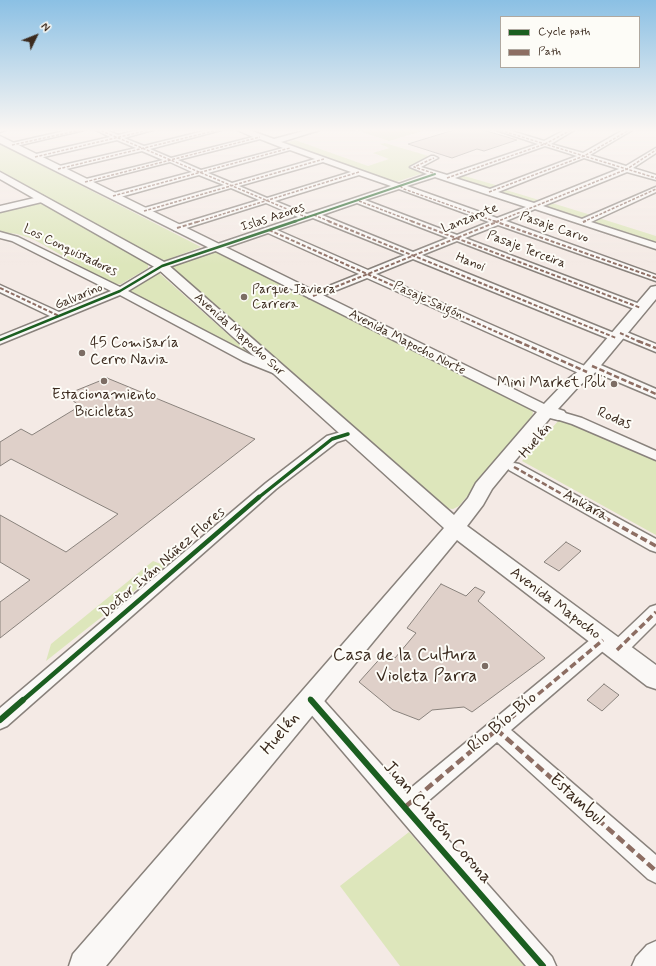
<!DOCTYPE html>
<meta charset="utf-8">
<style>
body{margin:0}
#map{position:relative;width:656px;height:966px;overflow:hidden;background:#f4eae5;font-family:Mynerve,sans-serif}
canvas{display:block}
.legend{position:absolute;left:500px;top:16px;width:140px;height:52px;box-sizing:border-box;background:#fdfcf7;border:1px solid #afa8a0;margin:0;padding:5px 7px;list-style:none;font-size:12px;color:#3b2a1e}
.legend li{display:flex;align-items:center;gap:8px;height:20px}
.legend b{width:20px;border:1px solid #afa8a0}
.north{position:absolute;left:16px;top:16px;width:40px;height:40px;-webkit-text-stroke:3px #fdfcf7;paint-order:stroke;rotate:47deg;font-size:11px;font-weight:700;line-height:16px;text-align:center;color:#3b2a1e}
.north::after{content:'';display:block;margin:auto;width:14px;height:18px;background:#3b2a1e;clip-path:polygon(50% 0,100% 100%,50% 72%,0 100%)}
</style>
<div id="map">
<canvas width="656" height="966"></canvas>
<ul class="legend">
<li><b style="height:5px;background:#1b5e20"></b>Cycle path</li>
<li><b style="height:5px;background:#8d6e63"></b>Path</li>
</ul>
<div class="north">N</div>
</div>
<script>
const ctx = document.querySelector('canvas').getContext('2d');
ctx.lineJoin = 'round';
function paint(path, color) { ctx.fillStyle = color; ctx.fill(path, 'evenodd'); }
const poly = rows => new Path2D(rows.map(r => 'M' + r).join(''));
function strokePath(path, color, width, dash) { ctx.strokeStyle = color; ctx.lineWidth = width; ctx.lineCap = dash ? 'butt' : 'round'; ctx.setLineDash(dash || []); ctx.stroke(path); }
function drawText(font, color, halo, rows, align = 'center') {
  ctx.font = font + ' Mynerve,sans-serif'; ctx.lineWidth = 4; ctx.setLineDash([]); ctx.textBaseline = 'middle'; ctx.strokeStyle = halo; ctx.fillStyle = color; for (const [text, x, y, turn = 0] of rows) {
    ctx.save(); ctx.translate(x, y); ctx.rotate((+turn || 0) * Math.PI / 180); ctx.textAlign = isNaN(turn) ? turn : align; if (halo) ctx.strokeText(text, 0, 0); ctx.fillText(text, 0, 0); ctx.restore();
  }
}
paint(poly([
 [353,129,429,129,389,141],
 [295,140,368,166,389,159,373,153,389,148,380,144,385,143,432,157,409,168,423,173,396,182,284,143],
 [0,144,201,247,166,260,157,259,0,171],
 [461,175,499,186,489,190,452,178],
 [503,189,542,201,533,205,494,192],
 [552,203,591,215,580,220,542,207],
 [35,204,44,204,148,263,148,268,121,284,114,285,33,239,17,234,0,232,0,211],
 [599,218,656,236,656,244,590,222],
 [213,251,219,252,529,408,533,412,532,418,459,506,453,509,445,508,170,267],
 [159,273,250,354,127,292],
 [560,419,656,461,656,535,522,461],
 [153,561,166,566,46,661,51,644],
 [409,832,525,966,400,966,340,886]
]), '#dde6bb');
const building = poly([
 [457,129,480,129,517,140,484,151,477,149,452,158,408,144,457,129],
 [107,378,255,439,0,638,0,602,30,580,0,562,0,515,66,552,118,514,11,459,0,466,0,442,21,429,32,435,80,406,65,395,107,378],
 [566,542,581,551,559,571,544,562,566,542],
 [441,584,466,596,475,587,485,592,478,601,545,658,472,712,464,707,432,710,419,720,393,710,359,682,385,653,395,658,416,633,407,628,441,584],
 [604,684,619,695,602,711,587,700,604,684]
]);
paint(building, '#dfd0c9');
strokePath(building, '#89827c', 1);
const minor = poly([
 [0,129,8,129,0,132,0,129],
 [73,129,88,129,12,147,8,145,12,143,73,129],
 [94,129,104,129,118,135,142,129,156,129,124,138,144,146,212,129,225,129,150,149,171,158,253,137,235,129,246,129,274,139,311,129,323,129,281,142,399,184,427,174,410,167,431,156,434,156,438,158,421,167,447,175,538,144,493,129,505,129,544,141,567,129,576,129,551,144,583,153,625,129,634,129,590,155,626,166,656,148,656,153,633,168,656,175,656,180,627,172,543,206,582,219,656,187,656,192,591,222,656,243,656,249,535,209,506,221,656,275,656,281,498,225,465,238,645,306,646,308,645,310,637,310,457,241,422,255,614,333,616,331,624,331,656,344,656,352,622,338,620,340,612,340,413,259,376,274,587,367,588,363,596,363,656,389,656,398,592,371,591,375,583,375,367,278,317,298,309,298,308,296,309,294,359,274,268,233,166,268,128,291,251,355,281,367,283,370,281,373,273,373,243,361,120,295,0,344,0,336,50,316,0,292,0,285,59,312,111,291,12,241,0,238,0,232,18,237,120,287,158,264,298,217,266,203,177,231,174,230,172,228,174,226,259,200,231,188,144,214,141,213,140,211,141,209,224,185,199,175,113,199,109,196,110,194,192,172,170,162,85,184,81,182,82,180,163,160,142,151,58,171,54,169,55,167,136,148,117,140,35,159,31,157,32,155,110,137,94,129],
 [260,139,283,148,201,170,178,160,260,139],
 [545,146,577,156,490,189,455,178,545,146],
 [290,150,315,159,232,183,208,173,290,150],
 [584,158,619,169,534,203,498,192,584,158],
 [323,162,351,172,267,198,239,186,323,162],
 [359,175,391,186,307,214,275,201,359,175],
 [435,177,486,194,526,207,497,218,407,186,435,177],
 [399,189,489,222,457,235,365,200,399,189],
 [357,203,448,238,413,252,322,215,357,203],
 [313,218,405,255,368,270,277,230,313,218],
 [43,196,47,199,46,201,0,212,0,206,43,196],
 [558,411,582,418,656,451,656,460,572,424,553,418,551,415,553,412,558,411],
 [348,430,353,431,355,434,353,437,337,442,276,489,7,726,0,729,0,708,266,483,327,436,348,430],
 [514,463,519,464,656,539,656,552,650,550,509,470,507,467,509,464,514,463],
 [656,605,656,623,624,655,617,657,610,655,608,650,610,645,650,607,656,605],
 [603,633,610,635,612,640,610,645,511,730,656,855,656,883,648,879,497,742,420,808,552,957,556,966,526,966,303,705,300,699,303,693,310,691,317,693,406,792,596,635,603,633],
 [656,941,656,966,632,966,636,957,647,945,656,941]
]);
const major = poly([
 [0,136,544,404,567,380,580,370,651,287,656,286,656,299,592,376,579,386,558,409,564,411,567,415,564,419,558,420,550,418,492,489,483,505,467,526,656,665,656,689,647,686,457,540,106,966,69,966,73,954,444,528,158,269,0,179,0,172,166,263,454,515,468,498,476,483,537,412,0,143,0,136]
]);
strokePath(minor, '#89827c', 3);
strokePath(major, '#89827c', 3);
paint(minor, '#faf8f6');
paint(major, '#faf8f6');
strokePath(poly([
 [97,129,306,217],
 [496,129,656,178],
 [12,145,85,129],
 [35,157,153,129],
 [58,169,222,129],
 [433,173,414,167,434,158],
 [447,178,545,144,573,129],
 [85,182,260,137],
 [400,186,404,189,497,222],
 [489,192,584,156,631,129],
 [113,196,290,148],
 [359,201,414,222],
 [144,211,324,159],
 [314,215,331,222],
 [197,222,359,172],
 [496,222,627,169,656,150],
 [583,222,656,189]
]), '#8d6e63', 1.5, [3, 1.5]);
strokePath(poly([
 [328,221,616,338],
 [411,221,641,308],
 [494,221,656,278],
 [583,222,586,221],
 [177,228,200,221],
 [269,230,519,342],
 [0,288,59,316],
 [313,296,499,221],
 [620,333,640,342]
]), '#8d6e63', 2, [4, 2]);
strokePath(poly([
 [517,341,587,372],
 [638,341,656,348],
 [592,366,656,394],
 [514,467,569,498]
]), '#8d6e63', 2.5, [5.5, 2.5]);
strokePath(poly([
 [567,497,656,546],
 [617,650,656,612],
 [530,701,603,640]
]), '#8d6e63', 3.5, [7, 3.5]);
strokePath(poly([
 [496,729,656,871],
 [405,807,532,700]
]), '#8d6e63', 4.5, [9, 4.5]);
strokePath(poly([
 [293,222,435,174]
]), '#1b5e20', 2);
strokePath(poly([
 [0,340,120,291,162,266,296,221]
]), '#1b5e20', 2.5);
strokePath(poly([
 [258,498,332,439,348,434]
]), '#1b5e20', 3.5);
strokePath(poly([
 [310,699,312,701],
 [22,701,259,497]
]), '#1b5e20', 4.5);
strokePath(poly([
 [311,700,543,966],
 [0,720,23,700]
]), '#1b5e20', 6);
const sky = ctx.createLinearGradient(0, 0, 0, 265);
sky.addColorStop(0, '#8bc0e4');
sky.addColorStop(0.49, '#faf6f3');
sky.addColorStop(1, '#faf6f300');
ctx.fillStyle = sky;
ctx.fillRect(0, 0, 656, 265);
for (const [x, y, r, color] of [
 [244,297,4,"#7c6d64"],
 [82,353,4,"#7c6d64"],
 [104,381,4,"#7c6d64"],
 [614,384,4,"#7c6d64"],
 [485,666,4,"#7c6d64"]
]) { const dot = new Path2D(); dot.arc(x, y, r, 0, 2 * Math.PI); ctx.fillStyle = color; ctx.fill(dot); strokePath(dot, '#fdfcf7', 1.5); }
drawText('13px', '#3b2a1e', '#fdfcf7', [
 ["Islas Azores",273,218,-18],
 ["Lanzarote",470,219,-22],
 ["Pasaje Carvo",554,228,19],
 ["Pasaje Terceira",526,250,21],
 ["Los Conquistadores",70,251,26],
 ["Hanoi",470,263,22],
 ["Galvarino",79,297,-22],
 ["Pasaje Saigón",428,301,24],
 ["Avenida Mapocho Sur",239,335,42],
 ["Avenida Mapocho Norte",407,343,27]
]);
drawText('13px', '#3b2a1e', '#fdfcf7', [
 ["Parque Javiera",252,290],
 ["Carrera",252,305]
], 'left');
drawText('15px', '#3b2a1e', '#fdfcf7', [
 ["45 Comisaría",90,344],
 ["Cerro Navia",90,361],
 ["Mini Market Poli",606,384,"right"],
 ["Estacionamiento",104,396,"center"],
 ["Bicicletas",104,413,"center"]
], 'left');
drawText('15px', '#3b2a1e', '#fdfcf7', [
 ["Rodas",614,419,23],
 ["Huelén",536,441,-50],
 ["Ankara",585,506,29],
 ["Doctor Iván Núñez Flores",163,563,-41],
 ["Avenida Mapocho",555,604,37]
]);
drawText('18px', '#3b2a1e', '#fdfcf7', [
 ["Casa de la Cultura",477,656],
 ["Violeta Parra",477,677]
], 'right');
drawText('18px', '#3b2a1e', '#fdfcf7', [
 ["Río Bío-Bío",503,723,-40],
 ["Huelén",281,734,-50],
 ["Estambul",576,800,42],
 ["Juan Chacón Corona",437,823,49]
]);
</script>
